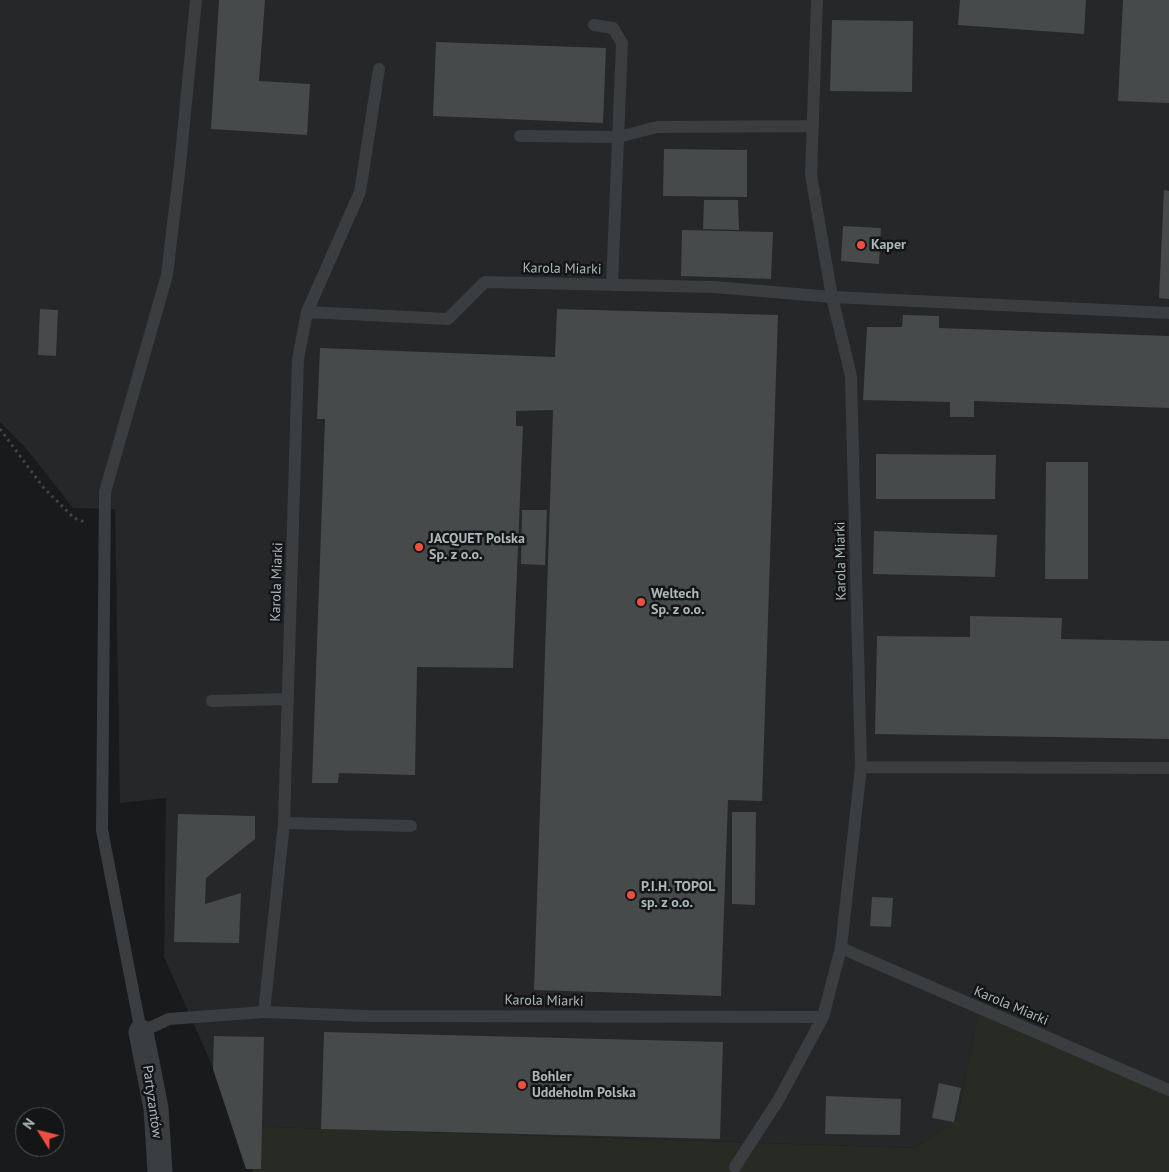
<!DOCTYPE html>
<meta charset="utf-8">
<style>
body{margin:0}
#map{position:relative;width:1169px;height:1172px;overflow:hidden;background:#191a1b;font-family:"PT Sans",sans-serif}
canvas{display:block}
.north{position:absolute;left:15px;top:1107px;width:50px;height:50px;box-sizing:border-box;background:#141516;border:1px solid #515658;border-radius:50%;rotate:306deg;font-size:14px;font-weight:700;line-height:20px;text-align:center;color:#acb8ba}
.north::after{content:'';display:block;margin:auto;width:18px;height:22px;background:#ee503f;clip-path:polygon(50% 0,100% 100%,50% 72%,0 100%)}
</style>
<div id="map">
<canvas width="1169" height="1172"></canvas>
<div class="north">N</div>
</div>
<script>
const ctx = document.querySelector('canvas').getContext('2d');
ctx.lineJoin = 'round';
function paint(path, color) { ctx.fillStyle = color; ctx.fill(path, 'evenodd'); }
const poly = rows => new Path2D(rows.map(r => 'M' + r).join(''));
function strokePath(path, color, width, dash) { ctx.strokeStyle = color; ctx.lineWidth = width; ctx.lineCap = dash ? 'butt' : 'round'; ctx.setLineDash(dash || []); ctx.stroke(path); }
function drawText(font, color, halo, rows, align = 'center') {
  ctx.font = font + ' "PT Sans",sans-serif'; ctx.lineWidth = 5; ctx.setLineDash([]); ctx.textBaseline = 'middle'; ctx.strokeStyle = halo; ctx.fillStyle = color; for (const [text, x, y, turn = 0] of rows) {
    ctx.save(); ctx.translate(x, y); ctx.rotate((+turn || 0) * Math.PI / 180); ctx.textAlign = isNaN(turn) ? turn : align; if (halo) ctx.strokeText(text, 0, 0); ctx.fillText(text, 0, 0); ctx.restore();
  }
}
paint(poly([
 [0,0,1169,0,1169,1096,979,1012,957,1119,915,1148,239,1126,164,957,166,798,120,803,115,509,73,508,25,447,0,422]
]), '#252728');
paint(poly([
 [979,1011,1169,1096,1169,1172,253,1172,239,1126,915,1148,957,1119]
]), '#272b23');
paint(poly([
 [219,0,265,0,259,81,310,84,307,135,211,129],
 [960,0,1086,0,1084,34,958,25],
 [1123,0,1169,0,1169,103,1118,101],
 [832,20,913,21,912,92,830,91],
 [436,42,606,48,603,123,433,116],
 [664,149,747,150,747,197,663,196],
 [1164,190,1169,191,1169,299,1159,298],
 [704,200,738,200,739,230,703,229],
 [843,226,881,228,879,264,841,261],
 [682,230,773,232,771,279,681,276],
 [40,309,58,310,56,356,38,355],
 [557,309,778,315,762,801,728,800,721,996,534,990,553,410,516,411,516,426,523,426,513,668,417,667,415,775,339,773,338,783,312,783,325,419,317,419,320,348,555,357],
 [903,315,939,316,939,328,1169,336,1169,408,974,401,974,417,950,417,950,402,863,400,867,327,902,327],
 [876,454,996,455,995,499,876,499],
 [1046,462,1088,462,1088,579,1045,579],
 [522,510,547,510,545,565,521,564],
 [874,531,997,535,995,577,873,574],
 [970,616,1062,618,1061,639,1169,641,1169,739,875,734,877,636,970,637],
 [732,812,756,812,755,905,732,904],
 [178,814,255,816,255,839,206,878,205,904,241,893,239,943,174,942],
 [872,897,893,898,891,927,870,926],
 [324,1032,723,1042,720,1139,321,1129],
 [214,1036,264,1037,261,1169,246,1169,213,1069],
 [939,1083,961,1088,954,1122,932,1118],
 [826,1096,901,1099,900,1135,825,1134]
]), '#464a4b');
strokePath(poly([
 [0,429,43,487,74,518,85,522]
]), '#404647', 3, [2.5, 4]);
strokePath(poly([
 [196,0,180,165,167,275,105,492,102,830,141,1032,169,1019,264,1012,368,1016,823,1017,779,1099,735,1167],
 [817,0,811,175,832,297,851,376,861,767,841,948,823,1017],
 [594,25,613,28,622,43,612,285],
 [520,136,618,137,657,127,813,126],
 [307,312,448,319,485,282,714,287,832,297,1169,313],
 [212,701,288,699],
 [861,767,1169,768],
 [284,823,411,826],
 [841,948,1169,1090],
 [264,1012,284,823,298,359,307,312,360,192,379,69]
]), '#3a3e40', 12);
strokePath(poly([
 [141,1032,156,1108,160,1172]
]), '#3a3e40', 25);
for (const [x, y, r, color] of [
 [861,245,5,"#ee503f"],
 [419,547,5,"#ee503f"],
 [641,602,5,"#ee503f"],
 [631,895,5,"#ee503f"],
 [522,1085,5,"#ee503f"]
]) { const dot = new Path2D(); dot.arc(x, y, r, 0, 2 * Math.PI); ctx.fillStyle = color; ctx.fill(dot); strokePath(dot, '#141516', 2); }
drawText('bold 14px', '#acb8ba', '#141516', [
 ["Kaper",871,245],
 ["JACQUET Polska",429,539],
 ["Sp. z o.o.",429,555],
 ["Weltech",651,594],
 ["Sp. z o.o.",651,610],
 ["P.I.H. TOPOL",641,887],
 ["sp. z o.o.",641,903],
 ["Bohler",532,1077],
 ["Uddeholm Polska",532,1093]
], 'left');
drawText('14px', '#acb8ba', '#141516', [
 ["Karola Miarki",562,269,1],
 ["Karola Miarki",841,561,-91],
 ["Karola Miarki",277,582,-88],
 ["Karola Miarki",544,1001,1],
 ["Karola Miarki",1011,1006,23],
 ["Partyzantów",152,1102,82]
]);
</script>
